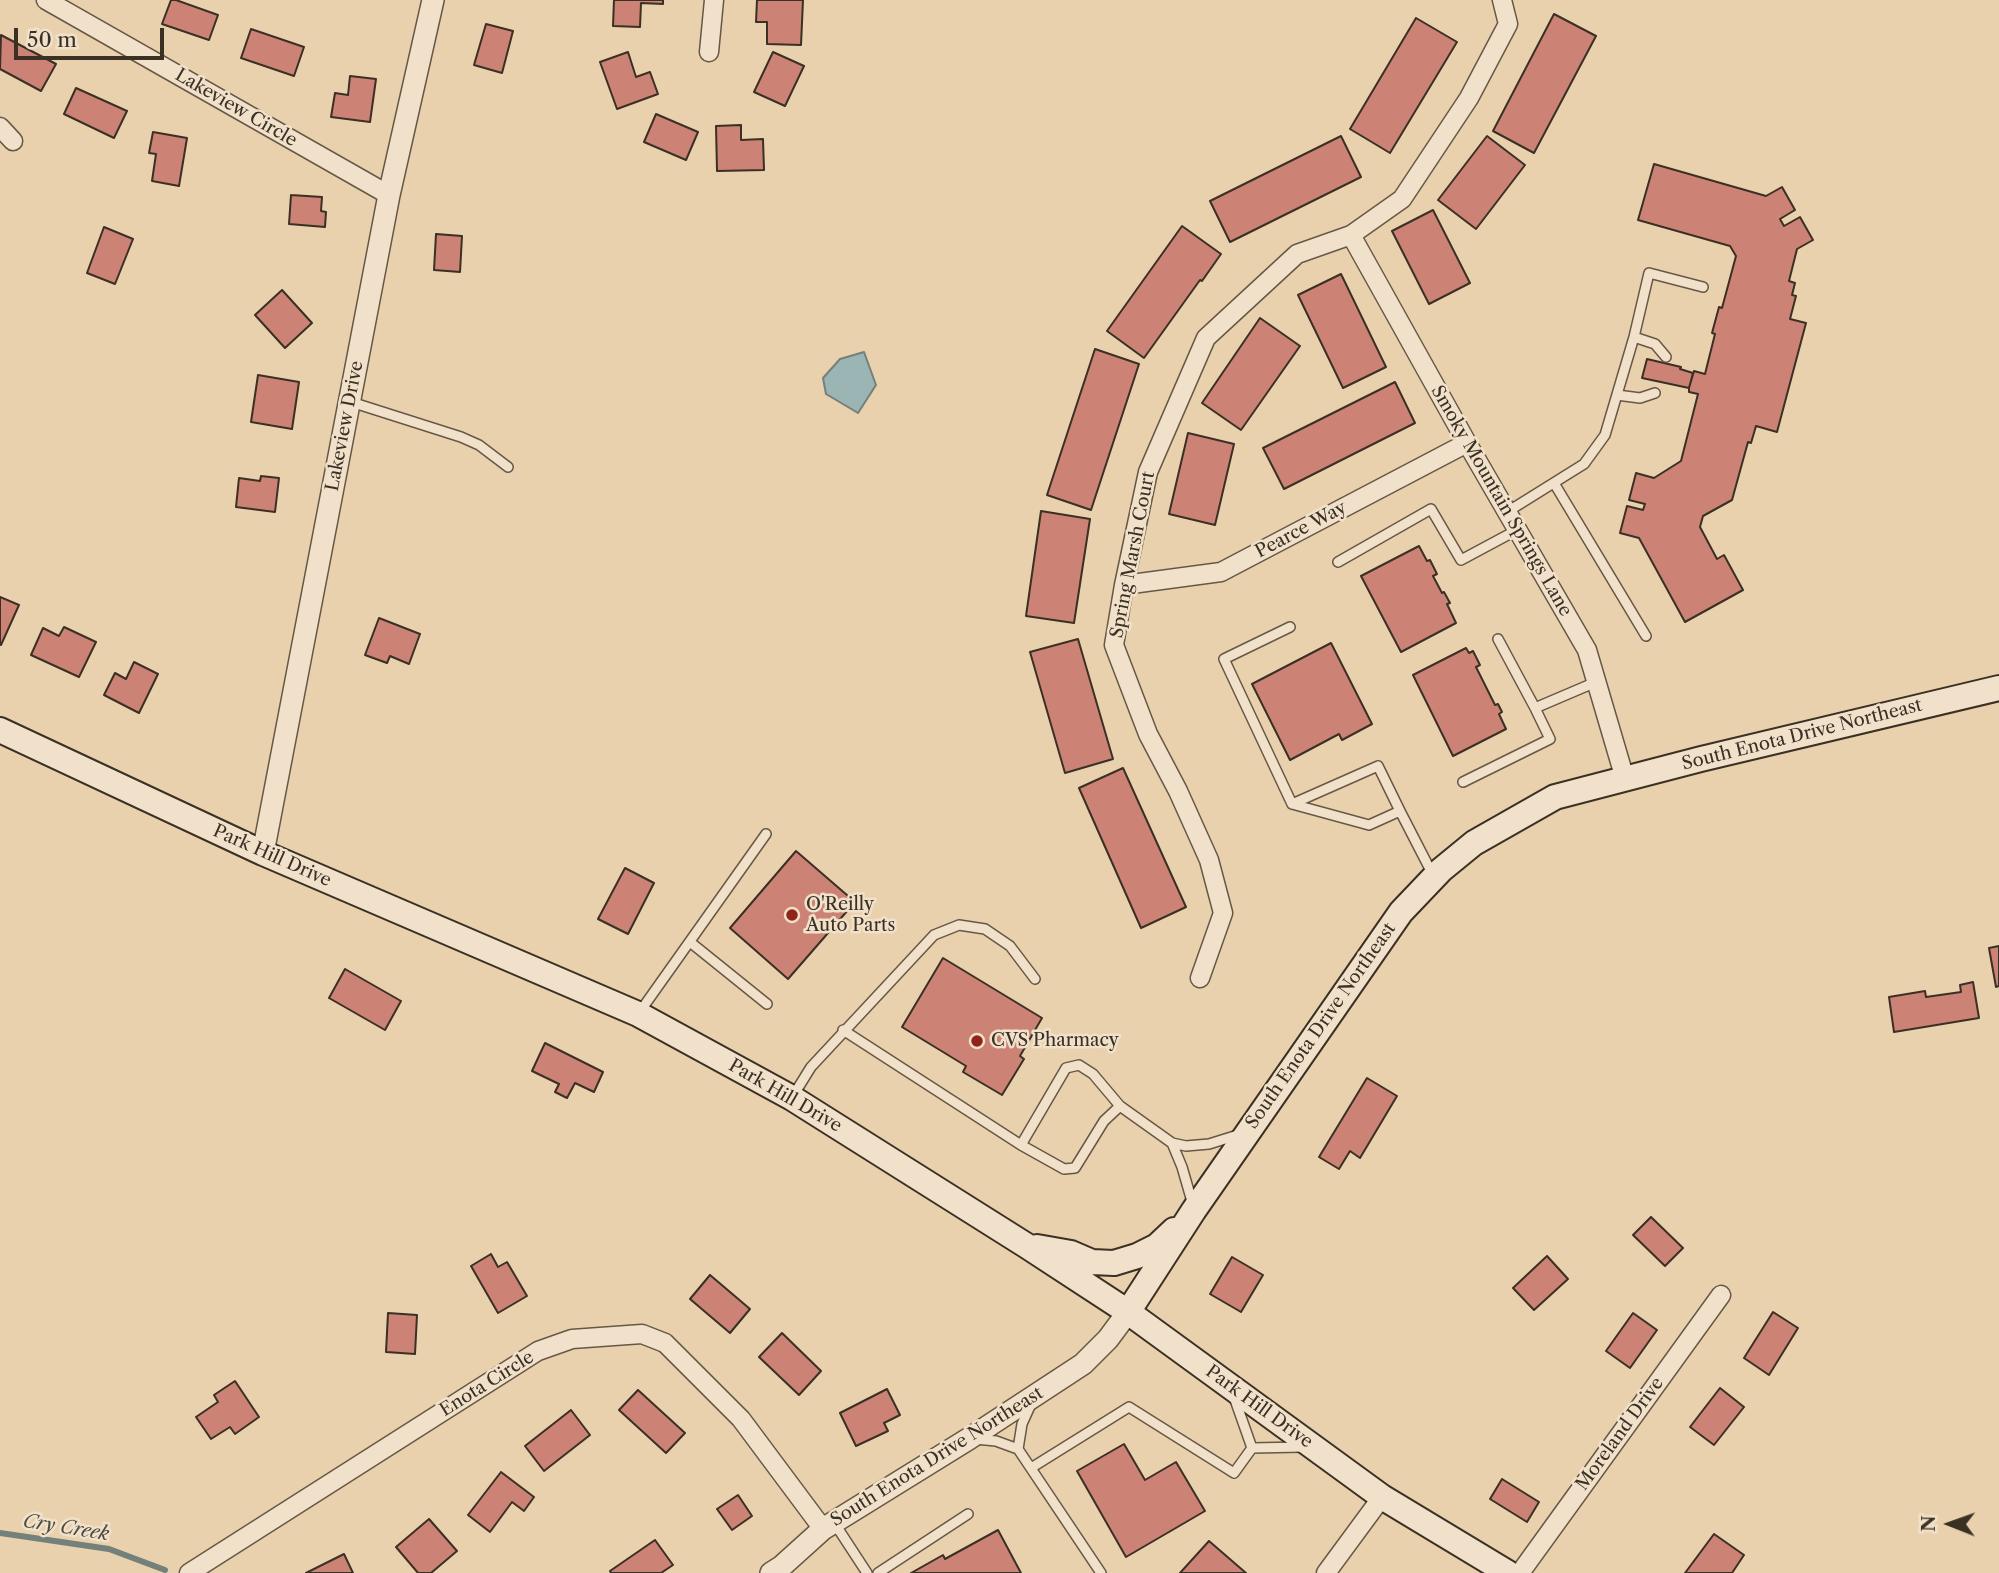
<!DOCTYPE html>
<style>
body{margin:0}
#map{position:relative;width:1999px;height:1573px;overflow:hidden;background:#e9d1ad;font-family:"Libre Caslon Text",serif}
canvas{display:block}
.north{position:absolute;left:1915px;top:1489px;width:70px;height:70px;-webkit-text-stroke:5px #f1e1ca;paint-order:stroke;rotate:271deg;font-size:19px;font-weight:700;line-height:28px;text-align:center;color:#3a3024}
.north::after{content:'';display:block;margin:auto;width:24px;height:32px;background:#3a3024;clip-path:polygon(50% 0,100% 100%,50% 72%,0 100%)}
.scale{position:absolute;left:14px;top:28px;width:150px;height:32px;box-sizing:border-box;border:4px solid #3a3024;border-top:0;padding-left:9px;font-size:21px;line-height:24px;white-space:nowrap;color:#3a3024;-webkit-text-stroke:5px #f1e1ca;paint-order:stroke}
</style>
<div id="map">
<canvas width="1999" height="1573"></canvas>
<div class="north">N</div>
<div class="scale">50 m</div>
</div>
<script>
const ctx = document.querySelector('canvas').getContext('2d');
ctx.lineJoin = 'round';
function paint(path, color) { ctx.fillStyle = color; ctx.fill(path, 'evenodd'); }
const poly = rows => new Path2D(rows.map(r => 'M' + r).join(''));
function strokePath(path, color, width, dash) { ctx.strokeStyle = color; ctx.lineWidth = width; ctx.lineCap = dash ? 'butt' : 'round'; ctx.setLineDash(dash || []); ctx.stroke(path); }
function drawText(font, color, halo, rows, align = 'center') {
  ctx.font = font + ' "Libre Caslon Text",serif'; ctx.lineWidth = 5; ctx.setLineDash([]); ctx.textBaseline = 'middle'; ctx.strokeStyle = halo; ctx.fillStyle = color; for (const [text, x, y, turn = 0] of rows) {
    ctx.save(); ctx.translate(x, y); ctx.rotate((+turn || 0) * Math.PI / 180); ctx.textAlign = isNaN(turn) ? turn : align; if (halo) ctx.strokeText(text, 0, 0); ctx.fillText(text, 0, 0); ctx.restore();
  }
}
const water = poly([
 [864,352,876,385,858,413,826,394,823,378,840,359,864,352]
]);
paint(water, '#9bb5b4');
strokePath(water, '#74807a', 2);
strokePath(poly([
 [0,1533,109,1549,165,1570]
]), '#74807a', 6);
const building = poly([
 [171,0,176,0,218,15,209,40,162,24,171,0],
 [614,0,663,0,663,4,641,3,640,27,613,26,614,0],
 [757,0,803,0,801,45,767,44,767,22,756,22,757,0],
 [1554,14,1596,36,1534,153,1493,131,1554,14],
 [1416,18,1457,42,1390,153,1350,129,1416,18],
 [486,24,513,31,502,73,474,65,486,24],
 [251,29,304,47,294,76,241,58,251,29],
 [1,35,56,64,41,91,0,69,1,35],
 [628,52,636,77,650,72,658,94,617,109,600,62,628,52],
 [773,52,804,66,785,106,754,92,773,52],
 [350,76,376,79,370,122,331,117,335,93,348,95,350,76],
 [76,88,127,111,114,138,64,114,76,88],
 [656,114,698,132,686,160,644,142,656,114],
 [741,125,741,140,763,139,764,170,717,171,716,126,741,125],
 [153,132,187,138,179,186,152,181,156,154,149,153,153,132],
 [1341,136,1361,177,1230,242,1210,201,1341,136],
 [1487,136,1525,165,1476,229,1438,200,1487,136],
 [1654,164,1766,196,1782,187,1795,210,1780,219,1784,226,1800,217,1813,240,1797,249,1789,281,1795,283,1792,295,1796,296,1790,319,1806,323,1777,432,1756,426,1751,443,1748,442,1732,500,1703,516,1700,527,1717,559,1724,555,1743,590,1685,622,1639,538,1620,533,1627,506,1643,510,1645,504,1629,500,1636,473,1654,478,1681,461,1698,394,1689,392,1689,388,1694,371,1705,374,1715,334,1712,333,1719,307,1722,308,1736,256,1730,246,1638,220,1654,164],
 [291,195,322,197,321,211,326,212,325,227,289,224,291,195],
 [1433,210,1470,283,1429,304,1392,231,1433,210],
 [1182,226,1221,254,1202,281,1200,280,1144,358,1107,331,1182,226],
 [104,227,133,239,115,284,87,273,104,227],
 [436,234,462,236,460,272,434,270,436,234],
 [1341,274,1386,367,1343,388,1298,295,1341,274],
 [282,290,312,323,285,348,255,315,282,290],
 [1260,318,1300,346,1241,430,1202,403,1260,318],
 [1095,349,1139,364,1091,510,1047,495,1095,349],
 [1647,359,1681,367,1680,369,1693,373,1689,388,1642,378,1647,359],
 [258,375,299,382,292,429,251,422,258,375],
 [1395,382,1415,423,1284,489,1263,448,1395,382],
 [1188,433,1234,444,1215,525,1169,514,1188,433],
 [261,476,279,478,275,512,236,507,239,478,260,481,261,476],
 [1041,511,1090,519,1074,623,1026,616,1041,511],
 [1419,546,1427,561,1430,560,1437,574,1433,576,1442,593,1444,592,1450,603,1447,604,1456,623,1401,652,1361,576,1419,546],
 [0,597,19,605,1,645,0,644,0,597],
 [379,618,420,634,409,664,390,656,387,663,365,655,379,618],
 [64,627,96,642,79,677,31,655,43,628,59,636,64,627],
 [1078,639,1113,759,1065,773,1030,652,1078,639],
 [1331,643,1372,724,1342,740,1339,734,1290,760,1252,684,1331,643],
 [1466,648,1469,653,1473,651,1480,665,1476,667,1495,705,1498,704,1502,712,1499,714,1506,729,1453,756,1413,675,1466,648],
 [134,662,158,674,139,713,104,695,115,673,126,679,134,662],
 [1123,768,1186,907,1141,928,1079,788,1123,768],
 [796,851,855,902,788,979,730,928,796,851],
 [625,868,654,883,628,934,598,919,625,868],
 [1999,946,1999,986,1996,987,1989,948,1999,946],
 [943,958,1042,1018,1020,1056,1024,1059,1002,1095,963,1072,966,1066,902,1027,943,958],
 [345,969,401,1001,385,1030,329,998,345,969],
 [1973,982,1979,1018,1894,1032,1889,997,1925,991,1926,997,1961,992,1960,985,1973,982],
 [545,1043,603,1072,594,1092,575,1083,567,1098,555,1092,559,1084,532,1071,545,1043],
 [1367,1078,1397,1096,1360,1158,1350,1151,1339,1169,1319,1157,1367,1078],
 [1651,1217,1683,1248,1665,1266,1633,1235,1651,1217],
 [491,1254,498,1267,507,1262,527,1296,498,1313,471,1266,491,1254],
 [1547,1256,1568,1279,1534,1310,1513,1288,1547,1256],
 [1232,1257,1263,1275,1241,1312,1210,1294,1232,1257],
 [710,1275,750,1309,730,1333,690,1299,710,1275],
 [1773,1312,1798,1328,1769,1375,1744,1358,1773,1312],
 [388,1313,417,1315,415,1354,386,1352,388,1313],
 [1633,1313,1657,1330,1630,1368,1606,1351,1633,1313],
 [782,1333,821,1371,799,1395,759,1357,782,1333],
 [235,1381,259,1417,235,1434,230,1427,211,1439,196,1417,218,1402,214,1395,235,1381],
 [1720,1388,1744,1407,1714,1445,1690,1427,1720,1388],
 [887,1389,900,1415,884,1423,888,1431,856,1446,840,1413,887,1389],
 [638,1390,685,1433,666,1453,619,1410,638,1390],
 [571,1410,590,1435,544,1471,525,1446,571,1410],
 [1124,1444,1145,1480,1176,1462,1205,1511,1126,1557,1077,1471,1124,1444],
 [501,1472,534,1497,524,1511,512,1502,490,1532,468,1515,501,1472],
 [1502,1479,1539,1502,1527,1522,1490,1499,1502,1479],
 [738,1495,752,1516,732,1530,717,1509,738,1495],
 [429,1519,457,1551,431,1573,418,1573,396,1547,429,1519],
 [998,1530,1021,1573,911,1573,943,1555,945,1559,998,1530],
 [1714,1534,1744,1555,1732,1573,1685,1573,1714,1534],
 [655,1540,673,1565,661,1573,611,1573,610,1571,655,1540],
 [1209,1541,1246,1573,1180,1573,1209,1541],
 [344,1554,353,1573,306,1573,344,1554]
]);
paint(building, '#cc8376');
strokePath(building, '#3a3024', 2);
const service = poly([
 [1634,337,1655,344,1666,357],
 [1617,395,1640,398,1655,393],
 [351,402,461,437,479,445,508,467],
 [1554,483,1646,636],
 [1507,512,1584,464,1605,435,1634,337,1649,273,1703,287],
 [1338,562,1431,509,1461,560,1517,530],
 [1290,627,1224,659,1292,804,1369,825,1400,811,1433,875],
 [1498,639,1535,708,1596,682],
 [1463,782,1550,739,1535,708],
 [1292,804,1378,766,1400,811],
 [690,942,767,1004],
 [639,1013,766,834],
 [843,1030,1021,1145,1064,1169,1075,1168,1104,1121,1120,1106],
 [793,1096,811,1067,934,935,959,925,985,929,1010,946,1035,979],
 [1172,1143,1182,1167,1193,1205],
 [1021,1145,1066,1068,1079,1065,1093,1074,1120,1106,1172,1143,1186,1146,1209,1144,1241,1134],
 [1234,1397,1252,1448],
 [975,1439,996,1441,1018,1449,1101,1573],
 [1018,1449,1022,1424,1031,1404],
 [1031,1468,1129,1407,1234,1473,1252,1448,1302,1447],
 [835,1524,867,1573],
 [878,1573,968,1514]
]);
const minor = poly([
 [46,0,389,195],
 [709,52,714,0],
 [0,127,13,141],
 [1351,235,1467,443,1587,650,1625,779],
 [1124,585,1221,572,1467,443],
 [1200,978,1223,913,1209,860,1178,791,1148,734,1114,645,1124,585,1148,472,1206,338,1297,254,1351,235,1402,199,1469,98,1508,24,1502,0],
 [189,1573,538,1351,572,1339,642,1334,665,1343,741,1419,823,1529],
 [1326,1573,1382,1497],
 [1520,1573,1721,1295]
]);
const tertiary = poly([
 [263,853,389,195,433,0],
 [771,1573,782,1566,823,1529,970,1438,1083,1364,1108,1339,1128,1312]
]);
const secondary = poly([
 [0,730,263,853,638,1014,792,1098,1027,1246,1128,1312,1382,1497,1508,1573],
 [1037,1247,1071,1253,1092,1262,1114,1263,1137,1256,1157,1246,1174,1230],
 [1128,1312,1194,1210,1401,912,1441,870,1474,843,1555,797,1701,759,1999,688]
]);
strokePath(service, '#665846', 12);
strokePath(minor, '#665846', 21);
strokePath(tertiary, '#665846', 24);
strokePath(secondary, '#3a3024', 28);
strokePath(service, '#f1e1ca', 9);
strokePath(minor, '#f1e1ca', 18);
strokePath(tertiary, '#f1e1ca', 21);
strokePath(secondary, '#f1e1ca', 24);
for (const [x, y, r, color] of [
 [792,915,7,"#8f2418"],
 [977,1041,7,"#8f2418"]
]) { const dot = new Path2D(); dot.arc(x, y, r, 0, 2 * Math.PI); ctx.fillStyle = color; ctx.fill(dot); strokePath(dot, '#f1e1ca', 2.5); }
drawText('18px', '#3a3024', '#f1e1ca', [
 ["Lakeview Circle",236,108,30],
 ["Lakeview Drive",345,426,-79],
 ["Smoky Mountain Springs Lane",1501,501,60],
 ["Pearce Way",1301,530,-28],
 ["Spring Marsh Court",1133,555,-79],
 ["South Enota Drive Northeast",1802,735,-14],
 ["Park Hill Drive",272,856,24],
 ["South Enota Drive Northeast",1321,1026,-55],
 ["Park Hill Drive",785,1096,30],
 ["Enota Circle",487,1384,-32],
 ["Park Hill Drive",1259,1407,36],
 ["Moreland Drive",1620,1434,-54],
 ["South Enota Drive Northeast",937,1457,-32]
]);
drawText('18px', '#3a3024', '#f1e1ca', [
 ["O'Reilly",806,905],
 ["Auto Parts",806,926],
 ["CVS Pharmacy",991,1041]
], 'left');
drawText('italic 19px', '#4d4b41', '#f1e1ca', [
 ["Cry Creek",66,1528,9]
]);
</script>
